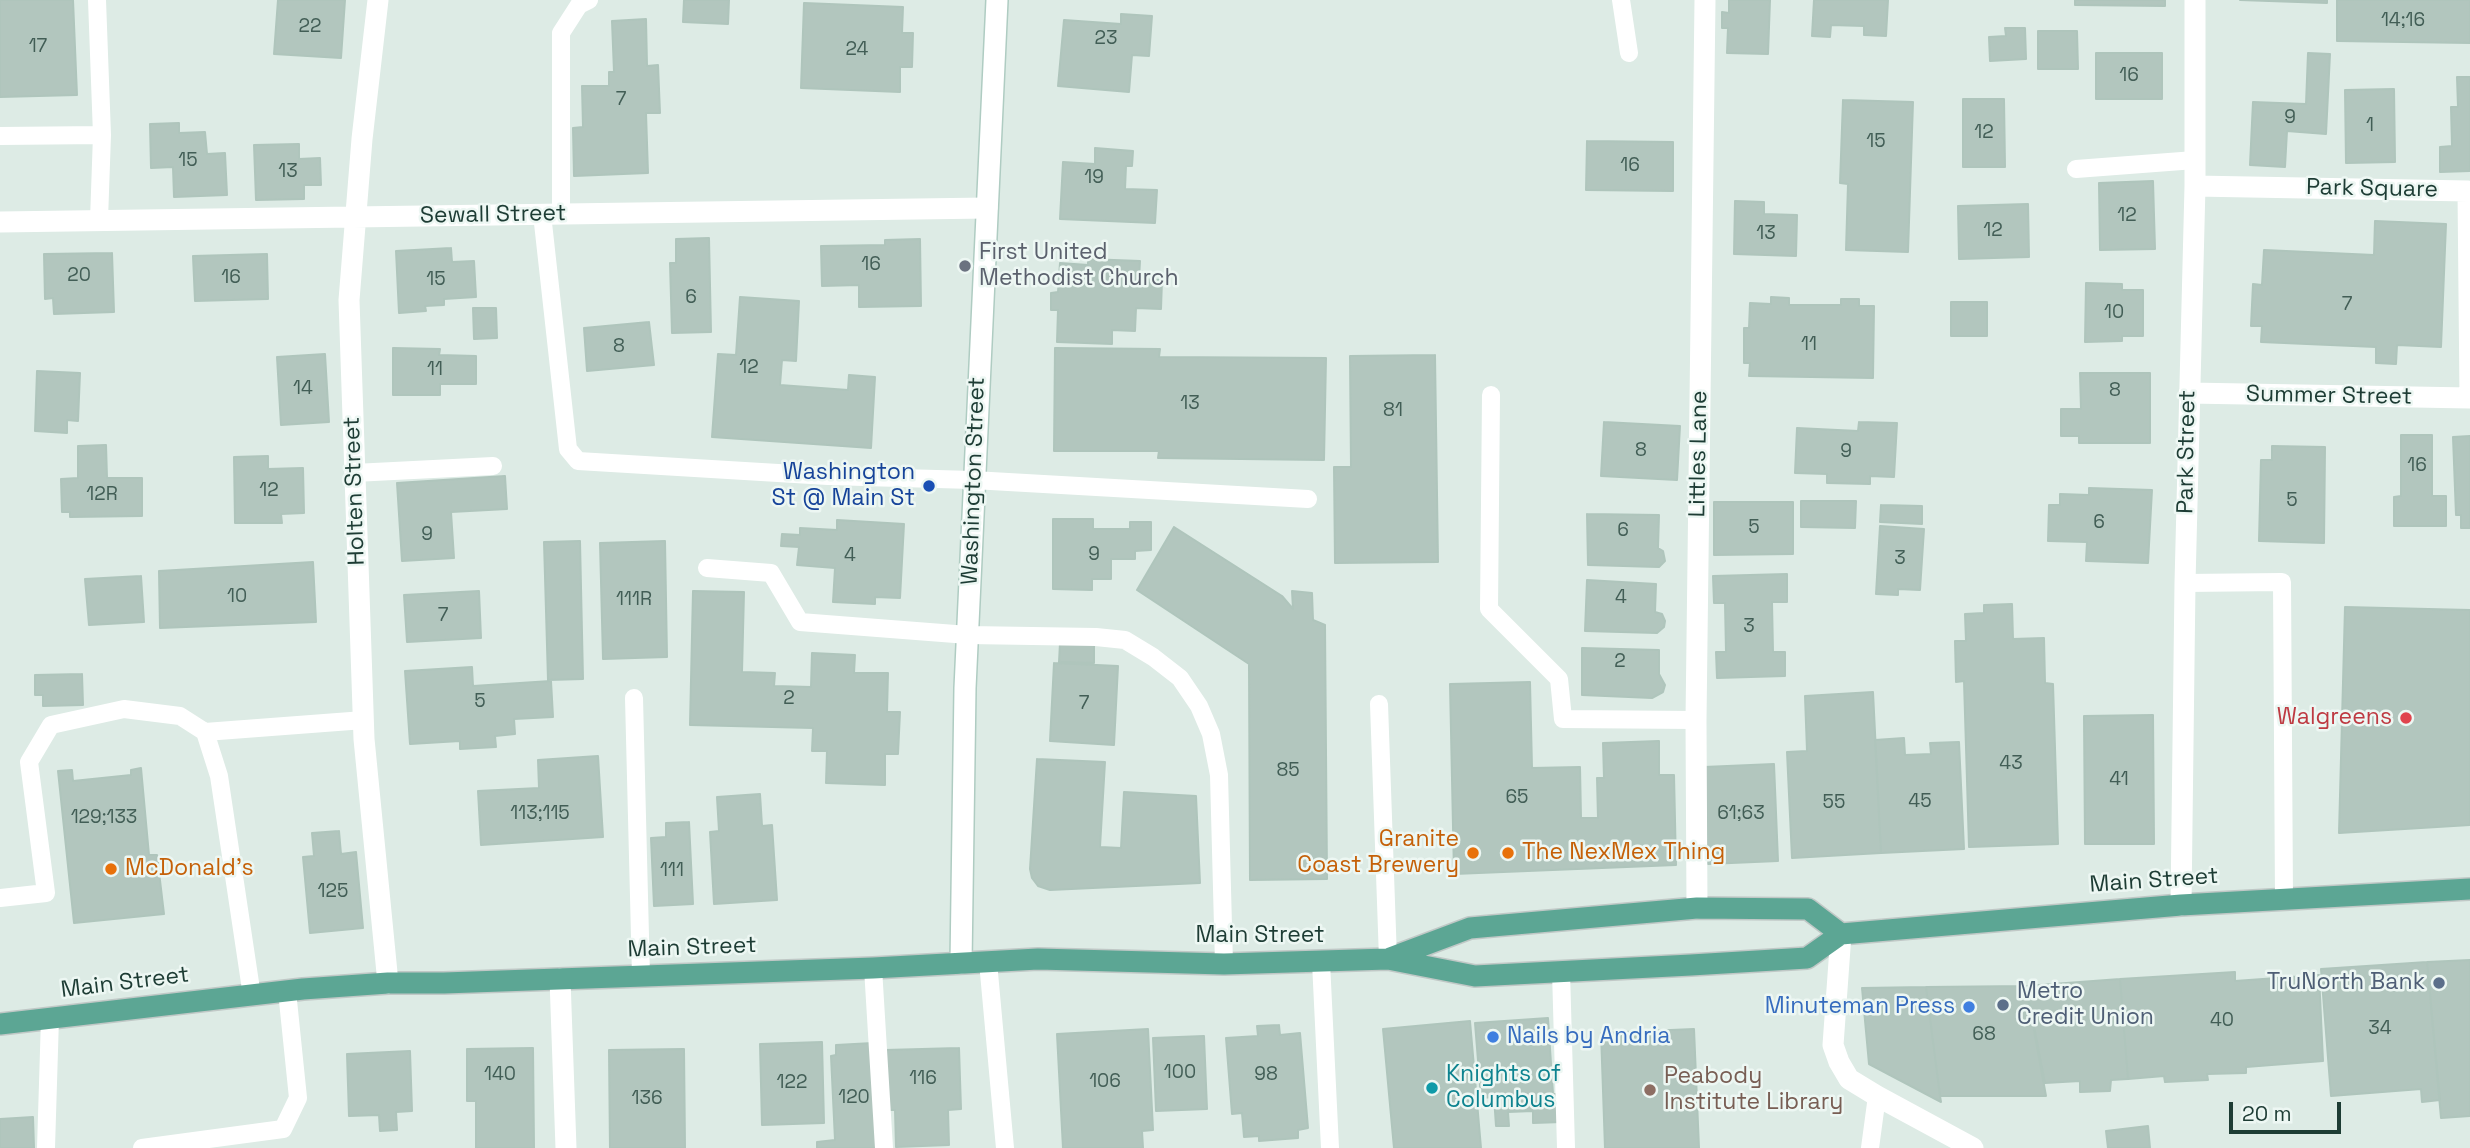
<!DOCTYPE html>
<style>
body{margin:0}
#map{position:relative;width:2470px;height:1148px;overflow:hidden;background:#ddebe5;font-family:"Space Grotesk",sans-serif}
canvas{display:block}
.scale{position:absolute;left:2229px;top:1102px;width:112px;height:32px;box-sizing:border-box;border:4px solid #1d3c34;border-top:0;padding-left:9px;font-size:21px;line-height:24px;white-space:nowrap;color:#1d3c34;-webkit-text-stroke:5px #edf7f3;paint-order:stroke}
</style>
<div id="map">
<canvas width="2470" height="1148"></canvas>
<div class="scale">20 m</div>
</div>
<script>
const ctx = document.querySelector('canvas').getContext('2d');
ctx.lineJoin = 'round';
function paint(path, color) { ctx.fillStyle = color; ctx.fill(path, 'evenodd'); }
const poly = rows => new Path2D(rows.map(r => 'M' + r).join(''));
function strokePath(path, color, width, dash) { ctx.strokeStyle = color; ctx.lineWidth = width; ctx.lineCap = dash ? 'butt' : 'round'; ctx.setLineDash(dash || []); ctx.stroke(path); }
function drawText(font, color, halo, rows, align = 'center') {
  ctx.font = font + ' "Space Grotesk",sans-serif'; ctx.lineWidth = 5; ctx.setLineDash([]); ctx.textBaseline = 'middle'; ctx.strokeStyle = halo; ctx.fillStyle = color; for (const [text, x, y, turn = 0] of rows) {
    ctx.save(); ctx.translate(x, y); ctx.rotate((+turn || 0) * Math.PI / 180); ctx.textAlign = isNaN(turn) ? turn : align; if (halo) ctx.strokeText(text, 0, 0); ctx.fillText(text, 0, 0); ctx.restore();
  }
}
const building = poly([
 [0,0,73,0,77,95,0,97,0,0],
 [278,0,345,0,341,58,274,54,278,0],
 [684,0,729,0,728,24,683,22,684,0],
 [1729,0,1770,0,1768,54,1727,53,1728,28,1722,28,1722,12,1729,13,1729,0],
 [1814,0,1888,0,1886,36,1864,35,1864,26,1831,25,1830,37,1812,36,1814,0],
 [2075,0,2165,0,2165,6,2075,5,2075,0],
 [2240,0,2327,0,2327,3,2240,0],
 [2337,0,2470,0,2470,43,2337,41,2337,0],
 [804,3,903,7,902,33,913,33,912,67,900,67,900,92,801,88,804,3],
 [1121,14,1152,16,1149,56,1132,55,1129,92,1058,86,1064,20,1121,24,1121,14],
 [646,19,647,66,658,65,660,113,646,113,648,173,574,176,573,128,583,127,582,86,609,86,609,72,614,72,612,21,646,19],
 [2005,28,2025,28,2026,59,1990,61,1989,37,2006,36,2005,28],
 [2038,31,2077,31,2078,69,2038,69,2038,31],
 [2096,53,2162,53,2162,99,2096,99,2096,53],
 [2308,53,2330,54,2326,134,2287,131,2285,167,2250,165,2253,102,2306,104,2308,53],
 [2457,77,2470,77,2470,171,2440,172,2440,147,2452,146,2451,107,2458,107,2457,77],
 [2394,89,2395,162,2346,163,2345,90,2394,89],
 [1963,99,2004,99,2005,167,1963,167,1963,99],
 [1843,100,1913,102,1908,252,1846,250,1848,184,1840,183,1843,100],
 [179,123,179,133,205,132,207,154,225,153,227,195,174,197,173,167,151,168,150,124,179,123],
 [1587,141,1673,142,1673,191,1586,190,1587,141],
 [299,144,299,159,320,158,321,185,304,185,304,199,256,200,254,145,299,144],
 [1095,148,1133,151,1132,166,1126,166,1125,189,1157,190,1155,223,1060,219,1063,162,1095,164,1095,148],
 [2153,181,2155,249,2100,250,2099,183,2153,181],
 [1735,201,1764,202,1764,214,1797,215,1796,256,1734,254,1735,201],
 [2028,204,2029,257,1959,259,1958,206,2028,204],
 [2375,221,2446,224,2441,347,2397,345,2396,364,2376,363,2376,347,2261,342,2262,326,2251,326,2253,284,2262,285,2264,250,2374,255,2375,221],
 [709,238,711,332,672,333,670,263,676,263,676,239,709,238],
 [920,239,921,306,859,307,859,285,822,286,821,246,885,245,885,240,920,239],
 [451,248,452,262,474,261,476,297,444,299,444,305,425,306,426,311,399,313,396,251,451,248],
 [112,253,114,312,54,314,53,298,45,299,44,254,112,253],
 [267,254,268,299,195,301,193,256,267,254],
 [1088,259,1140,261,1139,279,1162,280,1161,309,1136,308,1135,331,1112,330,1112,344,1057,342,1058,310,1051,310,1051,293,1058,292,1060,263,1088,265,1088,259],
 [2086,283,2122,284,2122,290,2143,290,2143,336,2122,336,2122,341,2085,342,2086,283],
 [740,297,799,301,796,361,782,360,780,385,848,390,849,375,875,377,871,448,712,437,718,354,736,355,740,297],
 [1771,297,1789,298,1789,305,1841,305,1841,299,1859,299,1859,306,1874,306,1873,378,1749,376,1750,363,1744,363,1744,328,1749,328,1750,303,1771,304,1771,297],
 [1951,302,1987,302,1987,336,1951,336,1951,302],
 [473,308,496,308,497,338,474,339,473,308],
 [649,322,654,365,587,371,584,328,649,322],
 [393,348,440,349,439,355,476,356,476,384,440,384,440,395,393,395,393,348],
 [1055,348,1160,349,1159,357,1326,358,1324,460,1158,458,1159,451,1054,451,1055,348],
 [325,354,329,422,281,425,277,357,325,354],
 [1435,355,1438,562,1335,563,1334,467,1351,467,1350,356,1435,355],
 [37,371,80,373,78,421,67,420,67,433,35,431,37,371],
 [2080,373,2150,373,2150,443,2079,443,2079,436,2061,436,2061,409,2081,409,2080,373],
 [1604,422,1680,426,1677,480,1601,476,1604,422],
 [1859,422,1897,423,1894,477,1870,476,1870,484,1827,483,1827,474,1795,473,1797,428,1858,431,1859,422],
 [2401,435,2432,435,2432,496,2446,496,2446,526,2394,526,2394,497,2401,496,2401,435],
 [2470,436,2470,528,2461,528,2461,515,2456,515,2453,437,2470,436],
 [106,445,107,478,142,478,142,516,70,517,70,512,62,512,61,479,78,478,78,446,106,445],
 [2272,446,2325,447,2324,543,2259,541,2261,460,2272,460,2272,446],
 [268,456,268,469,303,468,304,513,281,514,282,523,235,523,234,457,268,456],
 [505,476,507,509,451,512,454,558,402,561,397,483,505,476],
 [2089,488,2152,490,2148,563,2086,561,2087,542,2048,541,2049,505,2060,505,2060,494,2089,495,2089,488],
 [1801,501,1856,501,1855,528,1801,527,1801,501],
 [1714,502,1793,502,1793,554,1714,555,1714,502],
 [1881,505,1922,506,1922,524,1880,522,1881,505],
 [1587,514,1659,515,1658,548,1663,551,1665,561,1659,567,1588,565,1587,514],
 [1053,519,1093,519,1093,529,1130,529,1130,522,1151,522,1151,550,1135,551,1135,559,1111,559,1111,579,1092,579,1092,590,1053,589,1053,519],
 [837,520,904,524,900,598,875,597,875,604,833,602,835,568,797,565,799,547,781,546,782,534,800,535,800,528,837,530,837,520],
 [1880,526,1924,529,1920,590,1898,589,1898,595,1876,594,1880,526],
 [1174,527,1282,596,1293,609,1292,591,1312,593,1313,620,1325,625,1327,879,1250,880,1249,664,1137,590,1174,527],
 [580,541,583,679,548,680,544,542,580,541],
 [665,541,667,657,603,659,600,543,665,541],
 [313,562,316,622,160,628,159,571,313,562],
 [1787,574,1787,602,1772,602,1773,652,1785,652,1785,676,1717,678,1716,652,1726,652,1725,603,1714,603,1713,576,1787,574],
 [141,576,144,622,89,625,85,579,141,576],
 [1587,580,1656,584,1655,612,1662,614,1665,621,1664,627,1657,633,1585,631,1587,580],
 [479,591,481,638,407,642,404,595,479,591],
 [693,591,744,592,742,672,775,673,774,686,811,687,812,653,855,655,854,673,888,673,887,712,900,712,898,754,885,754,885,785,826,783,827,751,812,751,813,728,690,725,693,591],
 [2012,604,2013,639,2044,638,2045,683,2053,684,2058,844,1969,847,1964,681,1956,682,1955,641,1966,641,1965,614,1984,613,1984,605,2012,604],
 [2345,607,2470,610,2470,825,2339,833,2345,607],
 [1060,643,1094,643,1094,663,1059,662,1060,643],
 [1582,648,1659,650,1659,674,1665,685,1663,692,1652,698,1582,695,1582,648],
 [1054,663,1118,666,1114,745,1050,741,1054,663],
 [472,667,473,686,551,681,553,717,514,719,515,734,495,736,496,747,460,749,460,741,410,744,405,671,472,667],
 [82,674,83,705,43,706,43,695,35,695,35,675,82,674],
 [1530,682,1532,768,1580,767,1581,818,1598,818,1597,778,1604,778,1603,743,1659,741,1659,775,1674,775,1676,865,1454,874,1450,684,1530,682],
 [1873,692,1881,853,1792,858,1787,752,1807,751,1805,696,1873,692],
 [2153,715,2154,844,2085,844,2084,716,2153,715],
 [1904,738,1905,755,1931,754,1930,743,1959,742,1964,849,1881,853,1875,740,1904,738],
 [598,756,603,837,481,845,478,791,539,788,538,760,598,756],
 [1037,759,1105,762,1100,847,1121,848,1124,792,1196,796,1200,883,1050,890,1038,886,1032,878,1030,869,1037,759],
 [1774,764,1778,861,1708,864,1704,767,1774,764],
 [141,768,149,855,157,855,164,914,74,923,58,771,72,770,73,781,131,775,131,770,141,768],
 [760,794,762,826,772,825,777,900,714,904,710,832,719,831,717,797,760,794],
 [689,822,693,904,654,906,651,838,666,837,666,823,689,822],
 [339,831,341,854,356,852,363,928,310,933,303,857,314,856,312,833,339,831],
 [2470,960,2470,1116,2441,1118,2427,962,2470,960],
 [2427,962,2440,1100,2422,1102,2421,1089,2331,1096,2321,969,2427,962],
 [2235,972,2235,981,2319,975,2323,1061,2246,1067,2246,1073,2207,1074,2208,1080,2165,1082,2164,1076,2128,1079,2120,979,2235,972],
 [2120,979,2128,1079,2111,1080,2110,1091,2080,1092,2080,1081,2045,1083,2026,986,2120,979],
 [2026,986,2046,1096,1940,1096,1926,987,2026,986],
 [1926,987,1940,1096,1941,1102,1869,1064,1862,988,1926,987],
 [1548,1018,1553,1094,1560,1094,1562,1122,1533,1123,1533,1111,1508,1112,1509,1126,1496,1126,1494,1097,1481,1098,1475,1023,1548,1018],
 [1470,1021,1481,1148,1394,1148,1383,1029,1470,1021],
 [1279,1025,1280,1035,1300,1033,1308,1128,1298,1130,1298,1138,1259,1141,1259,1136,1244,1137,1242,1113,1232,1114,1226,1038,1258,1036,1257,1026,1279,1025],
 [1148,1029,1153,1130,1142,1131,1143,1148,1063,1148,1057,1034,1148,1029],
 [1694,1029,1699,1148,1605,1148,1601,1033,1694,1029],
 [1204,1036,1207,1109,1156,1111,1153,1038,1204,1036],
 [822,1042,824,1123,762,1125,760,1044,822,1042],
 [873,1043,879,1148,817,1148,817,1142,835,1140,831,1056,836,1055,836,1045,873,1043],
 [533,1048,534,1148,476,1148,476,1101,467,1101,467,1049,533,1048],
 [959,1048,961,1109,948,1110,949,1145,896,1147,895,1110,887,1110,885,1050,959,1048],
 [684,1049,685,1148,610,1148,609,1050,684,1049],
 [410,1051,412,1111,396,1112,397,1130,380,1131,379,1115,349,1116,347,1054,410,1051],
 [33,1117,34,1148,0,1148,0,1119,33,1117],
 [2148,1126,2150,1148,2108,1148,2106,1131,2148,1126]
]);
paint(building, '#b2c6be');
strokePath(building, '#afc5bc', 2);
const secondary = poly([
 [961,963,965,688,997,0]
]);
const primary = poly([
 [1390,958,1470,928,1697,908,1808,909,1841,934],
 [0,1024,303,989,388,983,444,983,873,968,1038,959,1224,964,1388,959,1475,976,1691,965,1807,958,1841,934,2181,905,2470,889]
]);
strokePath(secondary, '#afccc2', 24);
strokePath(primary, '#c0c8c6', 24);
strokePath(poly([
 [97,0,102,135],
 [1621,0,1629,53],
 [0,136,102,135,99,220],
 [2076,169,2195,160],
 [542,214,568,449,578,461,828,476,973,480,1308,499],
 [561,214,561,33,579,5,589,0],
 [1491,395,1489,609,1559,679,1563,719,1696,720],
 [354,473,493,466],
 [707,568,771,573,800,622,968,635,1096,637,1125,640,1153,657,1180,678,1199,706,1211,734,1219,775,1224,964],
 [2185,583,2282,582,2284,899],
 [634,698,641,976],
 [1379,704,1388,959],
 [205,732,364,720],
 [0,898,46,893,29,762,51,725,124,709,180,716,205,732,219,776,252,996],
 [988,962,1005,1148],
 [1321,962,1330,1148],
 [873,968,884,1148],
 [1561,971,1566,1148],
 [46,1148,50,1018],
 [142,1148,283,1129,298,1098,287,991],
 [1870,1148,1877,1096]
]), '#fff', 18);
strokePath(poly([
 [378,0,362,139,349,300,364,739,388,983],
 [0,222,987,208],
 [2189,393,2470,398,2468,191,2195,186],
 [2181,905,2185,583,2195,186,2195,0],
 [1697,908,1696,720,1705,0],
 [560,979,566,1148]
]), '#fff', 21);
strokePath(poly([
 [1841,934,1833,1045,1839,1062,1849,1079,1877,1096,1973,1148]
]), '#fff', 21);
strokePath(secondary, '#fff', 21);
strokePath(primary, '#5ca694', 21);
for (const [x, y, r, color] of [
 [965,266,7,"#6b7280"],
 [929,486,7,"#1a4fb4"],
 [2406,718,7,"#e0444e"],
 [1473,853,7,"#e8710a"],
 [1508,853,7,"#e8710a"],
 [111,869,7,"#e8710a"],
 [2439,983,7,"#5c6f8a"],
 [2003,1005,7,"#5c6f8a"],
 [1969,1007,7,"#3f7fe0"],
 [1493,1037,7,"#3f7fe0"],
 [1432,1088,7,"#0f9aa8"],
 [1650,1090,7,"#8d6e63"]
]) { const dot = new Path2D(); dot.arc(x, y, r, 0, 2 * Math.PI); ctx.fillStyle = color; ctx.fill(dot); strokePath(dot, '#edf7f3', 2.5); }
drawText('19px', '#425e56', null, [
 ["14;16",2403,21],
 ["22",310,27],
 ["23",1106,39],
 ["17",38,47],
 ["24",857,50],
 ["16",2129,76],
 ["7",621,100],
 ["9",2290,118],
 ["1",2370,126],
 ["12",1984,133],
 ["15",1876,142],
 ["15",188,161],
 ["16",1630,166],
 ["13",288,172],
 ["19",1094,178],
 ["12",2127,216],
 ["12",1993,231],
 ["13",1766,234],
 ["16",871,265],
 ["20",79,276],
 ["16",231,278],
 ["15",436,280],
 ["6",691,298],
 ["7",2347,305],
 ["10",2114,313],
 ["11",1809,345],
 ["8",619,347],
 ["12",749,368],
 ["11",435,370],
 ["14",303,389],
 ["8",2115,391],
 ["13",1190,404],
 ["81",1393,411],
 ["8",1641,451],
 ["9",1846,452],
 ["16",2417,466],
 ["12",269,491],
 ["12R",102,495],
 ["5",2292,501],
 ["6",2099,523],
 ["5",1754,528],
 ["6",1623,531],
 ["9",427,535],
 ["9",1094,555],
 ["4",850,556],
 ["3",1900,559],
 ["10",237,597],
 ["4",1621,598],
 ["111R",634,600],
 ["7",443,616],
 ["3",1749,627],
 ["2",1620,662],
 ["2",789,699],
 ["5",480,702],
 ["7",1084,704],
 ["43",2011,764],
 ["85",1288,771],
 ["41",2119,780],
 ["65",1517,798],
 ["45",1920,802],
 ["55",1834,803],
 ["113;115",540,814],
 ["61;63",1741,814],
 ["129;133",104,818],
 ["111",672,871],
 ["125",333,892],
 ["40",2222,1021],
 ["34",2380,1029],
 ["68",1984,1035],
 ["100",1180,1073],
 ["140",500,1075],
 ["98",1266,1075],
 ["116",923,1079],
 ["106",1105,1082],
 ["122",792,1083],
 ["120",854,1098],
 ["136",647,1099]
]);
drawText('23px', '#1d3c34', '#edf7f3', [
 ["Park Square",2372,189,1],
 ["Sewall Street",493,215,-1],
 ["Summer Street",2329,396,1],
 ["Park Street",2187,452,-89],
 ["Littles Lane",1699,454,-89],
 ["Washington Street",974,481,-88],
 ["Holten Street",355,491,-92],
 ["Main Street",2154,881,-4],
 ["Main Street",1260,936],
 ["Main Street",692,948,-2],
 ["Main Street",125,983,-7]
]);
drawText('23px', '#5b616d', '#edf7f3', [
 ["First United",979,253],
 ["Methodist Church",979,279]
], 'left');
drawText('23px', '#164399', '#edf7f3', [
 ["Washington",915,473],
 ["St @ Main St",915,499]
], 'right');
drawText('23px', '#be3a42', '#edf7f3', [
 ["Walgreens",2392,718]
], 'right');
drawText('23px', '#c56008', '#edf7f3', [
 ["Granite",1459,840,"right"],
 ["Coast Brewery",1459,866,"right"],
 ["The NexMex Thing",1522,853],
 ["McDonald's",125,869]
], 'left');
drawText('23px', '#4e5e75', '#edf7f3', [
 ["TruNorth Bank",2425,983],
 ["Metro",2017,992,"left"],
 ["Credit Union",2017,1018,"left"]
], 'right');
drawText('23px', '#366cbe', '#edf7f3', [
 ["Minuteman Press",1955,1007],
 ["Nails by Andria",1507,1037,"left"]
], 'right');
drawText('23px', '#0d838f', '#edf7f3', [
 ["Knights of",1446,1075],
 ["Columbus",1446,1101]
], 'left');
drawText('23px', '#785e54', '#edf7f3', [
 ["Peabody",1664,1077],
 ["Institute Library",1664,1103]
], 'left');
</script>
